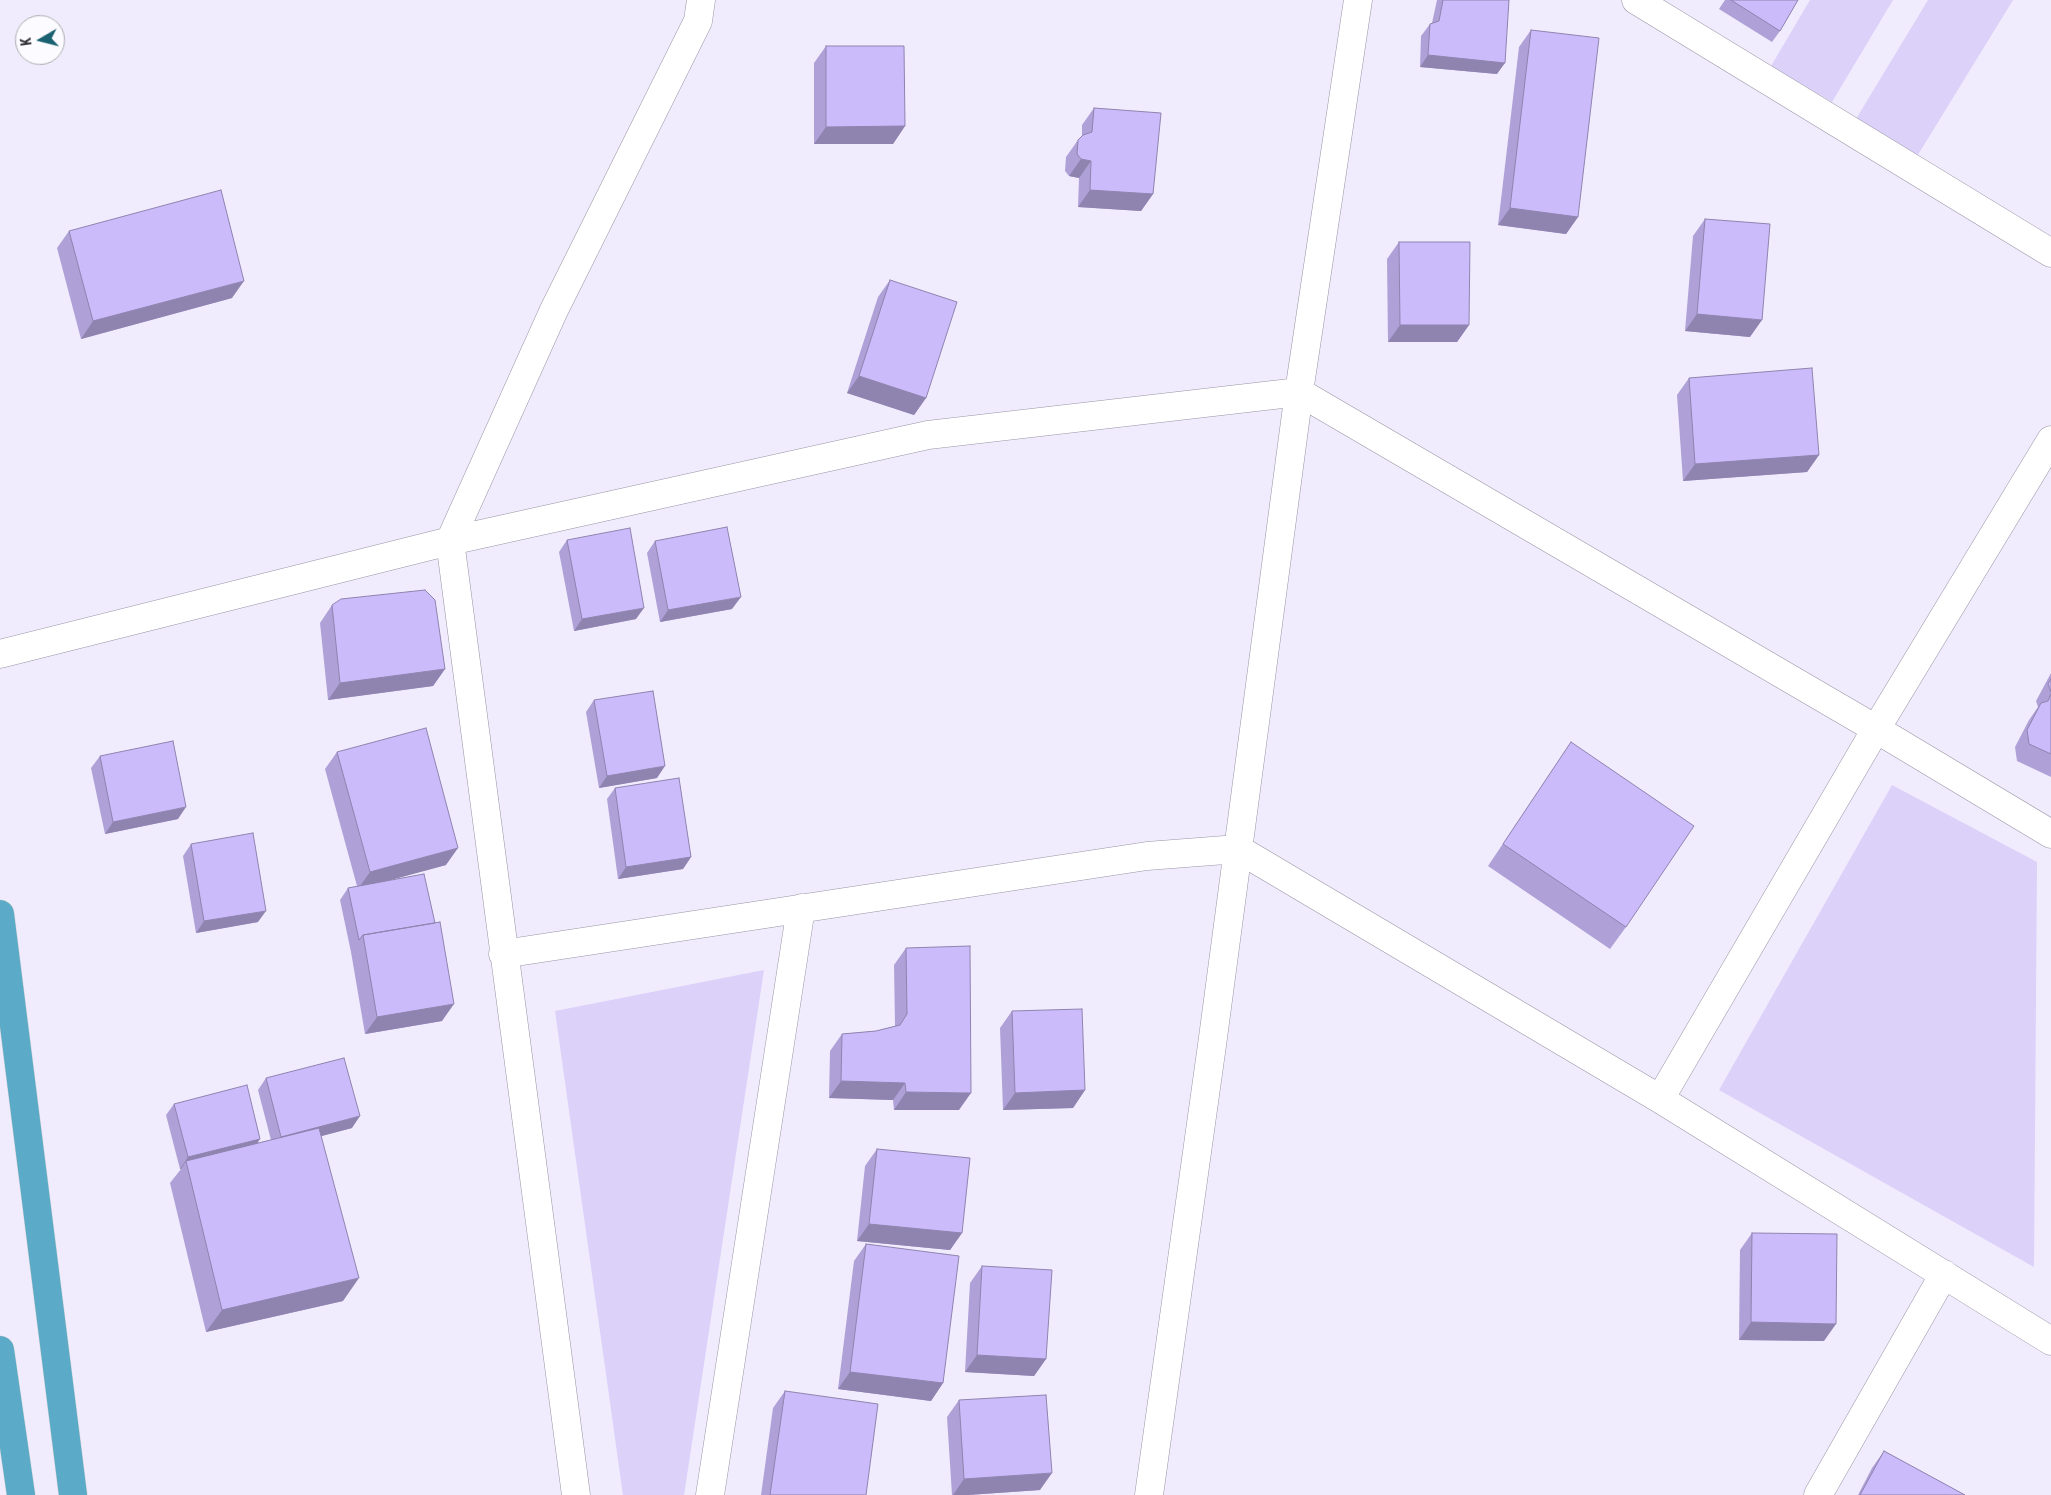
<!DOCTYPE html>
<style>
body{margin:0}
#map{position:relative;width:2051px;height:1495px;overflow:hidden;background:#f0ecfd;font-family:"Roboto Condensed",sans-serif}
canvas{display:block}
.north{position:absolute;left:15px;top:15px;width:50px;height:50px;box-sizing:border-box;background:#fcfbff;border:1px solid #adacb1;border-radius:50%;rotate:262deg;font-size:14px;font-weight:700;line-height:20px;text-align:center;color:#37353c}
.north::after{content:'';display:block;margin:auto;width:18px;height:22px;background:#1a6171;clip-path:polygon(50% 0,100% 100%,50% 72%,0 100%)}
</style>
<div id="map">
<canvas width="2051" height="1495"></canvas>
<div class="north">K</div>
</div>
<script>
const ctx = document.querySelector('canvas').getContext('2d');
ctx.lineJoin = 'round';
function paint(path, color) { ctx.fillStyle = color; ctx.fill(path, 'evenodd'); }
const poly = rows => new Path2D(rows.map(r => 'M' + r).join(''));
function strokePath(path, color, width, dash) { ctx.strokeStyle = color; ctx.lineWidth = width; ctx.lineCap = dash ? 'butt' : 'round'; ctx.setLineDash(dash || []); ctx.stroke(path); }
paint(poly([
 [1810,0,1893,0,1832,102,1771,66],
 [1928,0,2013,0,1916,158,1856,119],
 [1892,785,2037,862,2034,1267,1719,1090],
 [764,970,684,1495,623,1495,555,1011]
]), '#dbd1f9');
const minor = poly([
 [1636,0,2051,253],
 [0,654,450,541,928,435,1299,392,1876,729,2051,834],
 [503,954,1147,856,1238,849,1660,1099,2051,1341],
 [1660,1099,1876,729,2051,440],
 [576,1495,450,541,554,310,698,21,701,0],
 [710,1495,801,908],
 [1149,1495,1212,1045,1299,392,1358,0],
 [1818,1495,1944,1274]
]);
const trunk = poly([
 [0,914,73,1495],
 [0,1350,21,1495]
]);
strokePath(minor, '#9995a5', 29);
strokePath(trunk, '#d3d3d4', 29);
strokePath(minor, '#fff', 28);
strokePath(trunk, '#5babc8', 28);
paint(poly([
 [1437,0,1509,0,1497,74,1420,67,1421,36,1430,24,1432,23],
 [1725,0,1798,0,1780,31,1772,42,1719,9],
 [1531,30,1578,217,1566,234,1498,225,1519,47],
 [826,46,905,126,893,144,814,144,814,63],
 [1094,108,1153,194,1141,211,1078,207,1079,178,1069,176,1065,171,1066,157,1078,140,1082,136,1082,125],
 [1705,219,1750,337,1685,331,1693,236],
 [69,231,232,298,81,339,57,248],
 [1399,242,1469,325,1457,342,1388,342,1387,259],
 [890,280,926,398,914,415,847,393,878,297],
 [1689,378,1819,455,1807,472,1683,481,1677,395],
 [567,540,636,619,574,631,559,552],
 [655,541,732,609,660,622,647,553],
 [332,605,445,669,433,686,328,700,320,623],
 [2051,673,2051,777,2017,761,2015,747,2029,720,2038,707,2036,701],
 [594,700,657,778,599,788,586,712],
 [1571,742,1626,927,1610,949,1488,866],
 [337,752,446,865,389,880,442,1021,365,1034,351,952,340,900,348,888,357,886,325,769],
 [100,756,178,819,105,834,91,768],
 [615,788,691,857,683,869,618,879,607,799],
 [191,844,258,922,196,933,183,856],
 [906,948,959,1110,894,1110,893,1100,829,1098,830,1051,842,1034,876,1031,895,1026,894,965],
 [1012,1011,1085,1090,1073,1108,1003,1110,1000,1028],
 [266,1078,352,1128,321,1136,343,1301,206,1332,170,1183,181,1169,180,1169,166,1115,174,1104,260,1139,257,1143,271,1140,258,1090],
 [877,1149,962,1233,950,1250,857,1241,865,1166],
 [1752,1233,1824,1341,1739,1340,1740,1250],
 [866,1244,943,1383,931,1401,838,1389,854,1261],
 [982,1266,1046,1359,1034,1376,965,1372,970,1283],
 [785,1391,866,1495,761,1495,773,1408],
 [959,1400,1040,1490,968,1495,952,1495,947,1417],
 [1884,1451,1965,1495,1858,1495,1872,1468]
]), '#afa1d7');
paint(poly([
 [1428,55,1505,63,1497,74,1420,67],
 [905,126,893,144,814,144,826,127],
 [1081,159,1091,161,1079,178,1069,176],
 [1090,190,1153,194,1141,211,1078,207],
 [1510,208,1578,217,1566,234,1498,225],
 [244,281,232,298,81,339,93,321],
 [1697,314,1762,320,1750,337,1685,331],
 [1400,325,1469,325,1457,342,1388,342],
 [859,376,926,398,914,415,847,393],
 [1819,455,1807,472,1683,481,1695,464],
 [741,597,732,609,660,622,668,610],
 [644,608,636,619,574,631,582,619],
 [445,669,433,686,328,700,340,683],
 [665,766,657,778,599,788,607,776],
 [186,807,178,819,105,834,113,822],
 [458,848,446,865,358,889,370,872],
 [691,857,683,869,618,879,626,867],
 [266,911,258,922,196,933,204,921],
 [454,1004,442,1021,365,1034,377,1017],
 [841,1081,905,1083,893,1100,829,1098],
 [1085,1090,1073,1108,1003,1110,1015,1093],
 [906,1092,971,1093,959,1110,894,1110],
 [360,1116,352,1128,273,1149,281,1137],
 [260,1139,252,1151,186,1161,181,1169,180,1169,188,1157],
 [869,1224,962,1233,950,1250,857,1241],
 [359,1278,343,1301,206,1332,222,1310],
 [1751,1322,1836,1324,1824,1341,1739,1340],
 [977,1355,1046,1359,1034,1376,965,1372],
 [850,1372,943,1383,931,1401,838,1389],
 [1052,1473,1040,1490,968,1495,953,1495,964,1479]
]), '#8f83af');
const building = poly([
 [1443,0,1509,0,1505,63,1428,55,1430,24,1439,21,1443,0],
 [1731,0,1798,0,1780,31,1731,0],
 [1531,30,1599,38,1578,217,1510,208,1531,30],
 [826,46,904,46,905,126,826,127,826,46],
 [1094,108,1161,113,1153,194,1090,190,1091,161,1081,159,1077,154,1078,140,1083,135,1092,132,1094,108],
 [221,190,244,281,93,321,69,231,221,190],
 [1705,219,1770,224,1762,320,1697,314,1705,219],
 [1399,242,1470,242,1469,325,1400,325,1399,242],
 [890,280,957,302,926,398,859,376,890,280],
 [1812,368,1819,455,1695,464,1689,378,1812,368],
 [727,527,741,597,668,610,655,541,727,527],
 [630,528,644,608,582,619,567,540,630,528],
 [425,590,435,600,445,669,340,683,332,605,341,599,425,590],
 [2051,679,2051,692,2048,684,2051,679],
 [653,691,665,766,607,776,594,700,653,691],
 [2051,694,2051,754,2029,744,2027,730,2041,703,2048,701,2051,694],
 [426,728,458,848,370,872,337,752,426,728],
 [173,741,186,807,113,822,100,756,173,741],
 [1571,742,1694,826,1626,927,1503,844,1571,742],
 [679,778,691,857,626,867,615,788,679,778],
 [253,833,266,911,204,921,191,844,253,833],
 [424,874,435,923,363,935,359,940,348,888,424,874],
 [440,922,454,1004,377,1017,363,935,440,922],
 [970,946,971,1093,906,1092,905,1083,841,1081,842,1034,876,1031,900,1025,907,1014,906,948,970,946],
 [1082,1009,1085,1090,1015,1093,1012,1011,1082,1009],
 [344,1058,360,1116,281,1137,266,1078,344,1058],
 [247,1085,260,1139,188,1157,174,1104,247,1085],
 [319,1128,359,1278,222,1310,186,1161,319,1128],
 [877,1149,970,1158,962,1233,869,1224,877,1149],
 [1752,1233,1837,1234,1836,1324,1751,1322,1752,1233],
 [866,1244,959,1256,943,1383,850,1372,866,1244],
 [982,1266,1052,1270,1046,1359,977,1355,982,1266],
 [785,1391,878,1404,866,1495,770,1495,785,1391],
 [1046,1395,1052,1473,964,1479,959,1400,1046,1395],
 [1884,1451,1965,1495,1860,1495,1884,1451]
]);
paint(building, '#ccbbfa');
strokePath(building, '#8f83af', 1);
</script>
